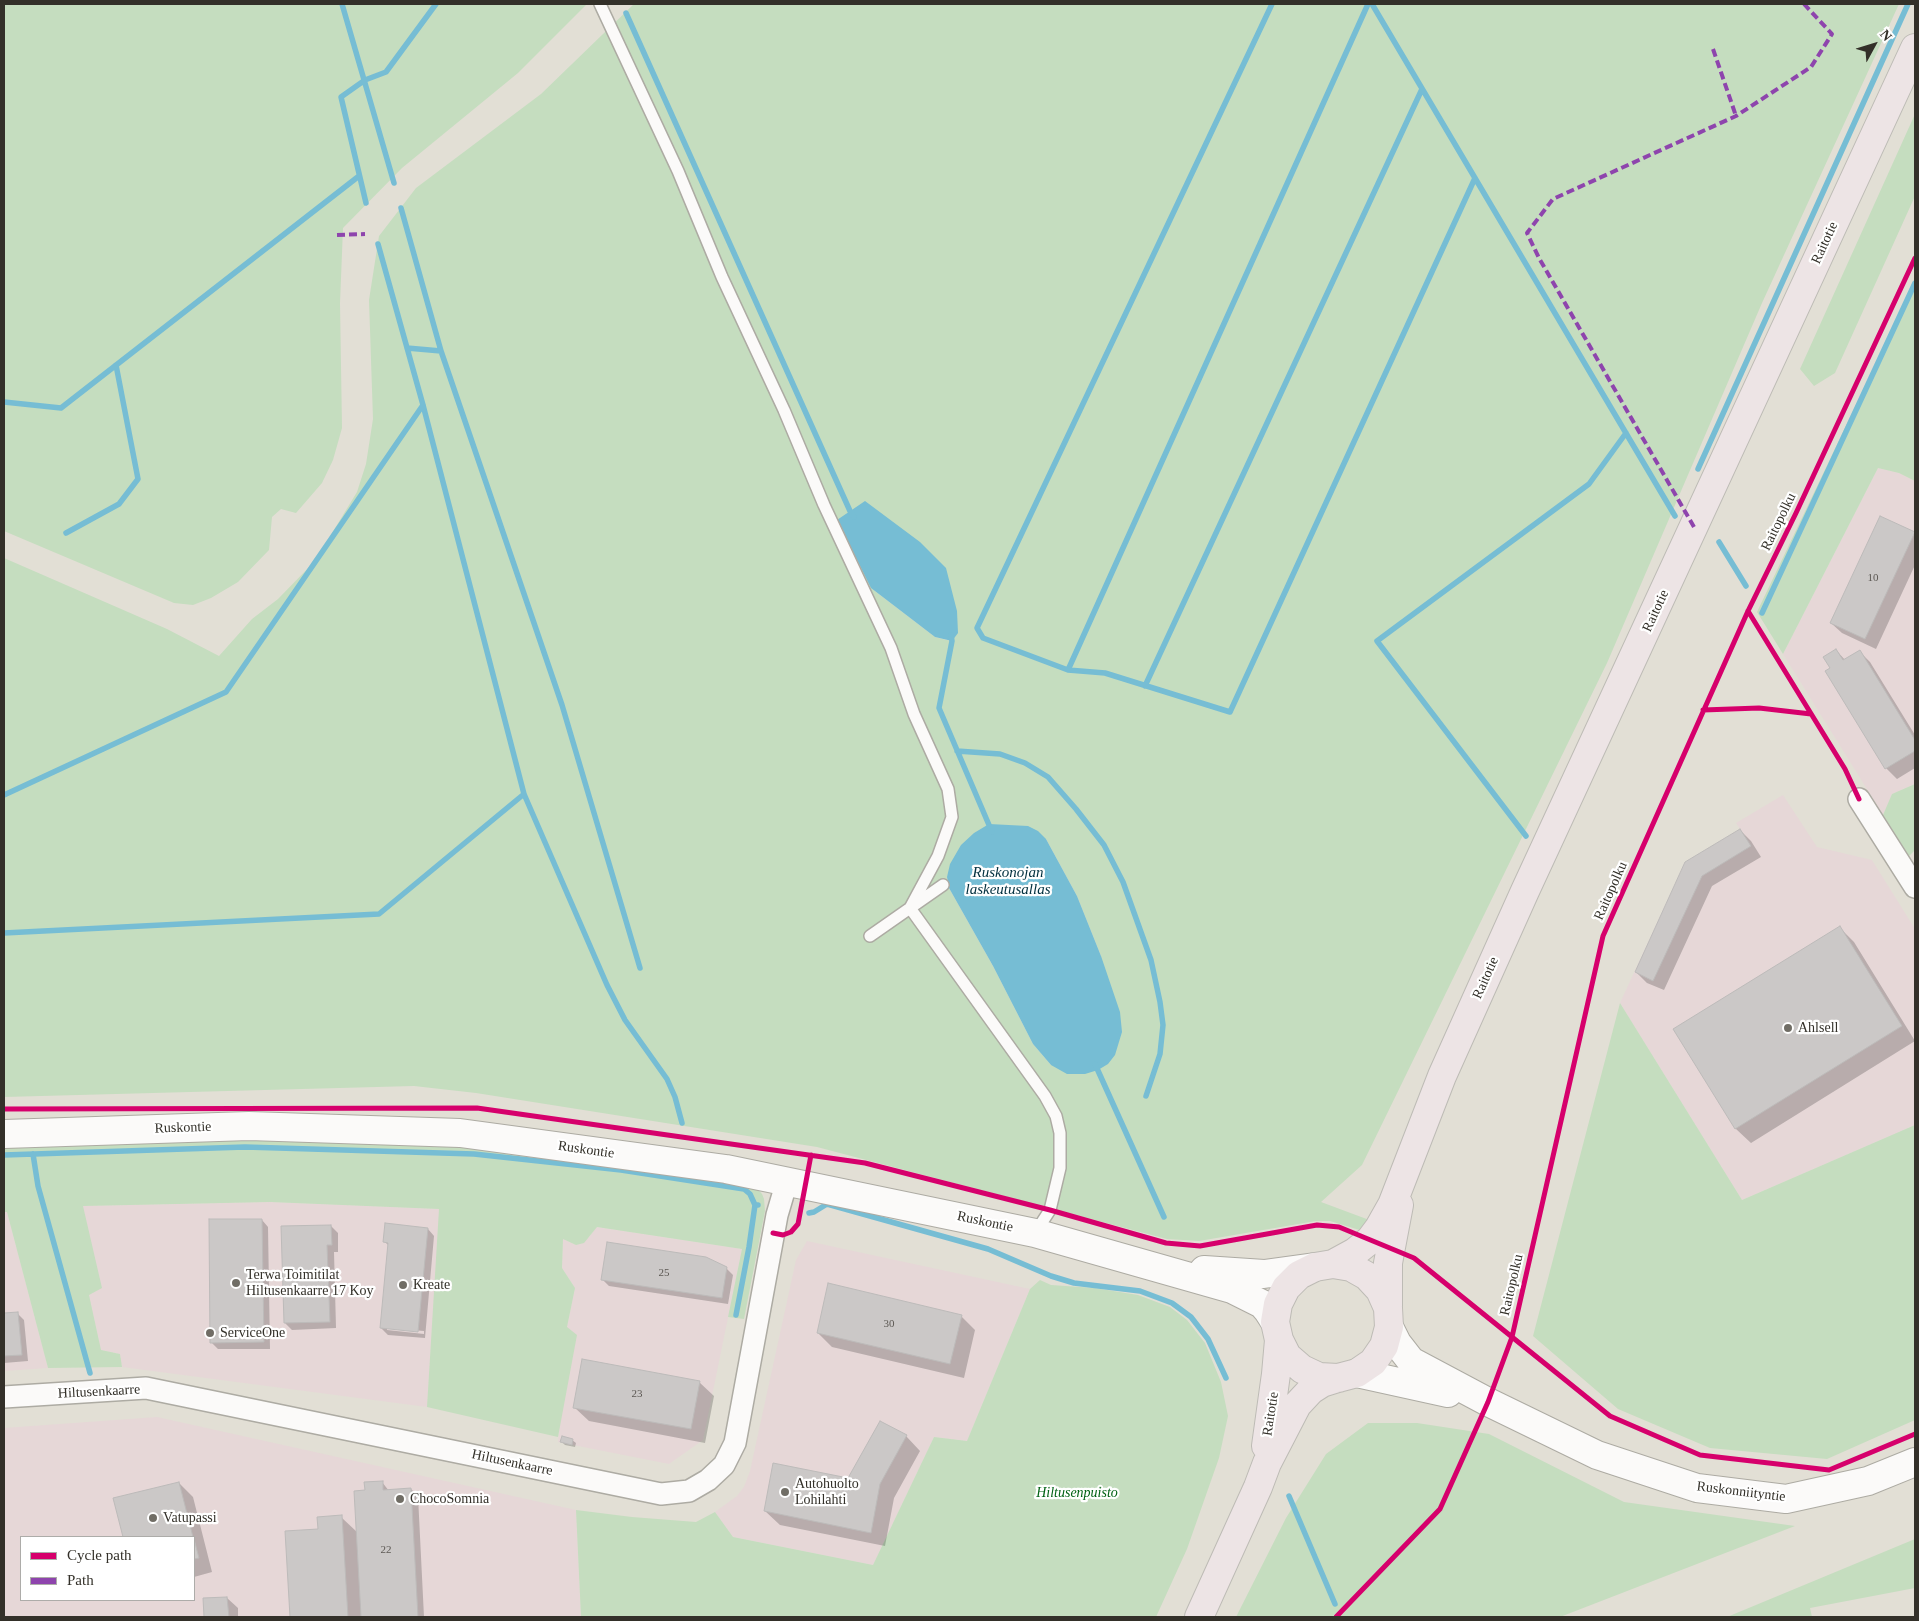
<!DOCTYPE html>
<style>
body{margin:0}
#map{position:relative;width:1919px;height:1621px;overflow:hidden;background:#e2dfd5;font-family:"Times New Roman",serif}
canvas{display:block}
.frame{position:absolute;inset:0;border:5px solid #333029;pointer-events:none}
.legend{position:absolute;left:20px;top:1536px;width:175px;height:65px;box-sizing:border-box;background:#fff;border:1px solid #adaca9;margin:0;padding:6px 9px;list-style:none;font-size:15px;color:#333029}
.legend li{display:flex;align-items:center;gap:10px;height:25px}
.legend b{width:25px;border:1px solid #adaca9}
.north{position:absolute;left:1849px;top:20px;width:50px;height:50px;-webkit-text-stroke:4px #fff;paint-order:stroke;rotate:51deg;font-size:14px;font-weight:700;line-height:20px;text-align:center;color:#333029}
.north::after{content:'';display:block;margin:auto;width:18px;height:22px;background:#333029;clip-path:polygon(50% 0,100% 100%,50% 72%,0 100%)}
</style>
<div id="map">
<canvas width="1919" height="1621"></canvas>
<div class="frame"></div>
<ul class="legend">
<li><b style="height:6px;background:#d6006c"></b>Cycle path</li>
<li><b style="height:6px;background:#8e44ad"></b>Path</li>
</ul>
<div class="north">N</div>
</div>
<script>
const ctx = document.querySelector('canvas').getContext('2d');
ctx.lineJoin = 'round';
function paint(path, color) { ctx.fillStyle = color; ctx.fill(path, 'evenodd'); }
const poly = rows => new Path2D(rows.map(r => 'M' + r).join(''));
function strokePath(path, color, width, dash) { ctx.strokeStyle = color; ctx.lineWidth = width; ctx.lineCap = dash ? 'butt' : 'round'; ctx.setLineDash(dash || []); ctx.stroke(path); }
function drawText(font, color, halo, rows, align = 'center') {
  ctx.font = font + ' "Times New Roman",serif'; ctx.lineWidth = 4.5; ctx.setLineDash([]); ctx.textBaseline = 'middle'; ctx.strokeStyle = halo; ctx.fillStyle = color; for (const [text, x, y, turn = 0] of rows) {
    ctx.save(); ctx.translate(x, y); ctx.rotate((+turn || 0) * Math.PI / 180); ctx.textAlign = isNaN(turn) ? turn : align; if (halo) ctx.strokeText(text, 0, 0); ctx.fillText(text, 0, 0); ctx.restore();
  }
}
paint(poly([
 [1878,468,1899,473,1915,481,1915,784,1892,794,1883,815,1783,654],
 [1783,795,1817,847,1872,860,1915,929,1915,1125,1742,1200,1620,1003,1685,862,1740,829,1736,823],
 [270,1202,440,1209,427,1407,122,1367,120,1354,101,1350,89,1295,83,1206],
 [4,1212,7,1212,48,1368,4,1371],
 [596,1227,742,1249,703,1440,669,1464,558,1442,567,1327,575,1288,562,1268,563,1239,576,1245,590,1236],
 [807,1241,1030,1289,967,1441,934,1437,873,1565,733,1537,715,1512,737,1496,744,1487,750,1471,796,1260],
 [157,1417,576,1510,581,1617,4,1617,4,1428],
 [21,1537,194,1537,194,1600,21,1600]
]), '#e6d7d7');
paint(poly([
 [4,4,587,4,518,73,402,168,343,228,340,303,342,428,333,460,322,483,296,513,281,509,272,517,269,550,238,582,211,598,193,605,174,603,4,531],
 [634,4,1899,4,1762,303,1607,663,1362,1165,1321,1202,1372,1221,1366,1232,1330,1221,1316,1221,1199,1241,1167,1239,817,1147,476,1093,414,1086,4,1097,4,558,167,629,219,656,252,619,278,599,315,561,357,492,366,464,373,419,369,300,379,236,416,188,541,94],
 [871,588,951,641,935,637],
 [1046,839,1077,896,1101,956,1051,1065,1033,1044,993,966,949,888,947,876],
 [1915,114,1915,196,1835,373,1814,386,1800,369],
 [1915,281,1915,481,1899,473,1878,468,1783,654,1757,612],
 [1915,784,1915,850,1909,856,1883,815,1892,794],
 [1620,1003,1742,1200,1915,1125,1915,1420,1827,1459,1710,1448,1618,1409,1533,1336],
 [246,1138,472,1146,754,1185,762,1194,764,1199,765,1211,744,1319,728,1317,742,1249,597,1227,584,1243,576,1245,563,1239,562,1268,575,1288,567,1327,577,1335,558,1437,427,1407,439,1209,270,1202,83,1206,102,1288,89,1295,101,1350,120,1354,122,1367,48,1368,7,1212,4,1212,4,1147],
 [1040,1280,1051,1285,1095,1288,1138,1295,1170,1307,1187,1320,1205,1343,1221,1382,1228,1416,1219,1458,1187,1549,1156,1617,581,1617,576,1510,632,1517,696,1522,715,1512,733,1537,873,1565,934,1437,967,1441,1030,1289],
 [1368,1423,1417,1423,1489,1434,1624,1502,1795,1526,1560,1617,1236,1617,1286,1518,1326,1454],
 [1915,1539,1915,1588,1810,1608,1812,1617,1727,1617]
]), '#c5ddbf');
paint(poly([
 [865,501,920,542,946,568,957,611,958,633,952,641,935,637,871,588,837,520],
 [989,824,1028,826,1038,831,1046,839,1077,896,1101,956,1120,1012,1122,1032,1115,1055,1108,1064,1098,1070,1085,1074,1067,1074,1051,1065,1033,1044,993,966,949,888,947,877,950,864,961,845,974,833]
]), '#76bdd4');
paint(poly([
 [1881,518,1915,534,1915,565,1876,649,1842,633,1831,623],
 [1836,650,1845,660,1859,651,1870,662,1915,735,1915,768,1897,779,1886,768,1827,672,1832,669],
 [1740,830,1751,841,1761,857,1712,886,1664,990,1647,983,1636,972,1686,863],
 [1840,928,1854,942,1915,1041,1751,1143,1736,1129,1675,1030],
 [262,1220,268,1227,270,1349,218,1349,212,1343],
 [331,1226,338,1233,338,1252,334,1252,336,1328,292,1330,285,1323],
 [428,1229,434,1236,425,1338,388,1335,381,1328,389,1246,385,1242],
 [387,1328,424,1331,424,1334,387,1330],
 [726,1268,733,1275,728,1304,609,1286,602,1279],
 [17,1313,24,1320,28,1361,4,1363,4,1314],
 [961,1316,975,1330,964,1378,832,1347,818,1333],
 [699,1382,714,1396,705,1443,589,1421,574,1407],
 [906,1436,920,1451,894,1498,885,1546,780,1525,765,1511,849,1479],
 [572,1440,576,1443,575,1447,565,1445,562,1442],
 [382,1482,389,1491,411,1489,418,1496,424,1617,291,1617,286,1533,319,1531,341,1517,358,1533,366,1492],
 [179,1483,193,1497,212,1572,194,1577,194,1537,124,1537,114,1499],
 [227,1598,238,1608,238,1617,205,1617,204,1600]
]), '#0003');
strokePath(poly([
 [342,4,394,183],
 [1272,4,977,628,983,638,1068,670,1105,673,1230,712,1475,178],
 [1372,4,1675,516],
 [626,13,850,511,854,517],
 [366,203,341,97,365,80,386,72,436,4],
 [401,208,441,351,562,705,640,968],
 [378,244,423,405,524,794,607,985,625,1020,667,1079,675,1097,682,1123],
 [407,348,441,351],
 [4,402,61,408,359,176],
 [1698,469,1908,4],
 [66,533,119,504,138,479,116,365],
 [1719,542,1746,586],
 [1762,613,1915,283],
 [951,635,952,641,939,708,992,832],
 [1068,670,1368,4],
 [1145,686,1422,89],
 [957,751,1000,754,1025,763,1048,777,1076,809,1104,845,1123,882,1151,960,1160,1002,1163,1025,1160,1054,1146,1096],
 [4,795,226,692,423,405],
 [1526,836,1377,641,1589,484,1626,433],
 [4,933,379,914,524,794],
 [1095,1064,1164,1217],
 [33,1154,38,1186,90,1373],
 [4,1155,245,1147,474,1154,621,1170,744,1189,750,1194,755,1205,758,1205],
 [809,1213,814,1212,827,1204,988,1249,1051,1276,1074,1283,1140,1291,1172,1303,1191,1317,1208,1339,1226,1378],
 [736,1315,749,1247,755,1205],
 [1289,1496,1335,1604]
]), '#76bdd4', 5.5);
const building = poly([
 [1880,516,1915,532,1865,639,1830,623,1880,516],
 [1836,649,1843,660,1860,650,1915,740,1915,751,1885,769,1825,671,1830,668,1823,657,1836,649],
 [1740,829,1751,846,1702,876,1653,981,1635,972,1685,862,1740,829],
 [1840,926,1902,1026,1735,1129,1673,1029,1840,926],
 [209,1219,262,1219,264,1342,210,1343,209,1219],
 [385,1223,428,1228,418,1332,380,1328,388,1243,383,1242,385,1223],
 [331,1225,332,1245,327,1245,330,1322,284,1323,281,1226,331,1225],
 [607,1242,706,1257,727,1267,722,1298,601,1280,607,1242],
 [828,1283,962,1315,950,1364,817,1333,828,1283],
 [18,1312,22,1355,4,1356,4,1313,18,1312],
 [582,1359,700,1381,691,1429,573,1408,582,1359],
 [880,1421,907,1435,880,1484,871,1533,764,1511,773,1463,848,1478,880,1421],
 [562,1436,573,1439,572,1445,560,1442,562,1436],
 [383,1481,383,1490,411,1488,418,1617,361,1617,354,1491,365,1490,364,1482,383,1481],
 [179,1482,193,1537,123,1537,113,1498,179,1482],
 [342,1515,348,1617,290,1617,285,1531,318,1529,317,1517,342,1515],
 [194,1539,199,1558,194,1559,194,1539],
 [227,1597,229,1617,204,1617,203,1598,227,1597]
]);
paint(building, '#cbc8c7');
strokePath(building, '#bdbbba', 1);
const service = poly([
 [600,4,678,171,722,277,784,410,824,505,891,648,914,714,948,789,952,817,938,856,910,908,1045,1096,1056,1116,1060,1133,1060,1168,1050,1210,1035,1233],
 [870,936,943,885]
]);
const minor = poly([
 [1859,799,1915,887],
 [4,1397,146,1388,661,1494,689,1491,708,1480,724,1465,735,1443,777,1215,787,1181]
]);
const tertiary = poly([
 [1389,1327,1397,1343,1411,1361,1488,1402,1597,1455,1697,1488,1786,1499,1868,1481,1915,1462],
 [1357,1373,1448,1393]
]);
const secondary = poly([
 [4,1134,249,1126,460,1133,726,1169,1035,1233,1232,1289,1262,1304,1268,1311,1275,1322],
 [1204,1270,1264,1274,1315,1267]
]);
const primary = poly([
 [1333,1264,1355,1252,1370,1240,1379,1228,1392,1205,1442,1076,1525,891,1915,48],
 [1388,1306,1388,1263,1399,1205],
 [1266,1446,1276,1374,1279,1340],
 [1199,1617,1258,1487,1267,1463,1297,1405,1311,1390,1322,1383,1338,1378,1357,1373,1373,1362,1384,1346,1389,1327,1388,1308,1380,1290,1367,1276,1351,1267,1333,1264,1315,1267,1299,1275,1286,1288,1278,1304,1275,1322,1279,1340,1287,1356,1302,1369,1319,1377,1338,1378]
]);
strokePath(service, '#adaba3', 14);
strokePath(minor, '#adaba3', 24);
strokePath(tertiary, '#adaba3', 30);
strokePath(secondary, '#adaba3', 30);
strokePath(primary, '#bdbbb5', 30);
strokePath(service, '#fbfaf9', 11);
strokePath(minor, '#fbfaf9', 21);
strokePath(tertiary, '#fbfaf9', 28);
strokePath(secondary, '#fbfaf9', 28);
strokePath(primary, '#ede4e5', 28);
strokePath(poly([
 [1713,49,1736,116],
 [337,235,365,234],
 [1694,527,1539,258,1527,233,1553,199,1736,116,1811,67,1832,34,1804,4]
]), '#8e44ad', 4, [8, 4]);
strokePath(poly([
 [1748,611,1845,769,1859,799],
 [1703,710,1759,708,1811,714],
 [4,1109,477,1108,865,1163,1050,1210,1166,1243,1200,1246,1317,1225,1339,1227,1414,1258,1610,1416,1700,1455,1829,1470,1915,1434],
 [773,1233,783,1235,791,1232,798,1224,811,1155],
 [1336,1617,1440,1509,1488,1402,1512,1337,1603,936,1748,611,1796,513,1915,258]
]), '#d6006c', 5);
for (const [x, y, r, color] of [
 [1788,1028,5,"#706d65"],
 [236,1283,5,"#706d65"],
 [403,1285,5,"#706d65"],
 [210,1333,5,"#706d65"],
 [785,1492,5,"#706d65"],
 [400,1499,5,"#706d65"],
 [153,1518,5,"#706d65"]
]) { const dot = new Path2D(); dot.arc(x, y, r, 0, 2 * Math.PI); ctx.fillStyle = color; ctx.fill(dot); strokePath(dot, '#fff', 2); }
drawText('11px', '#5c5853', null, [
 ["10",1873,578],
 ["25",664,1273],
 ["30",889,1324],
 ["23",637,1394],
 ["22",386,1550]
]);
drawText('14px', '#333029', '#fff', [
 ["Raitotie",1825,243,-65],
 ["Raitopolku",1779,522,-64],
 ["Raitotie",1656,611,-65],
 ["Raitopolku",1611,891,-66],
 ["Raitotie",1486,978,-66],
 ["Ruskontie",183,1128,-2],
 ["Ruskontie",586,1150,8],
 ["Ruskontie",985,1222,12],
 ["Raitopolku",1512,1285,-77],
 ["Hiltusenkaarre",99,1392,-3],
 ["Raitotie",1271,1414,-81],
 ["Hiltusenkaarre",512,1463,12],
 ["Ruskonniityntie",1741,1492,7]
]);
drawText('14px', '#333029', '#fff', [
 ["Ahlsell",1798,1028],
 ["Terwa Toimitilat",246,1275],
 ["Hiltusenkaarre 17 Koy",246,1291],
 ["Kreate",413,1285],
 ["ServiceOne",220,1333],
 ["Autohuolto",795,1484],
 ["Lohilahti",795,1500],
 ["ChocoSomnia",410,1499],
 ["Vatupassi",163,1518]
], 'left');
drawText('italic 14px', '#006214', '#fff', [
 ["Hiltusenpuisto",1077,1493]
]);
drawText('italic 15px', '#002f3e', '#fff', [
 ["Ruskonojan",1008,873],
 ["laskeutusallas",1008,890]
]);
</script>
